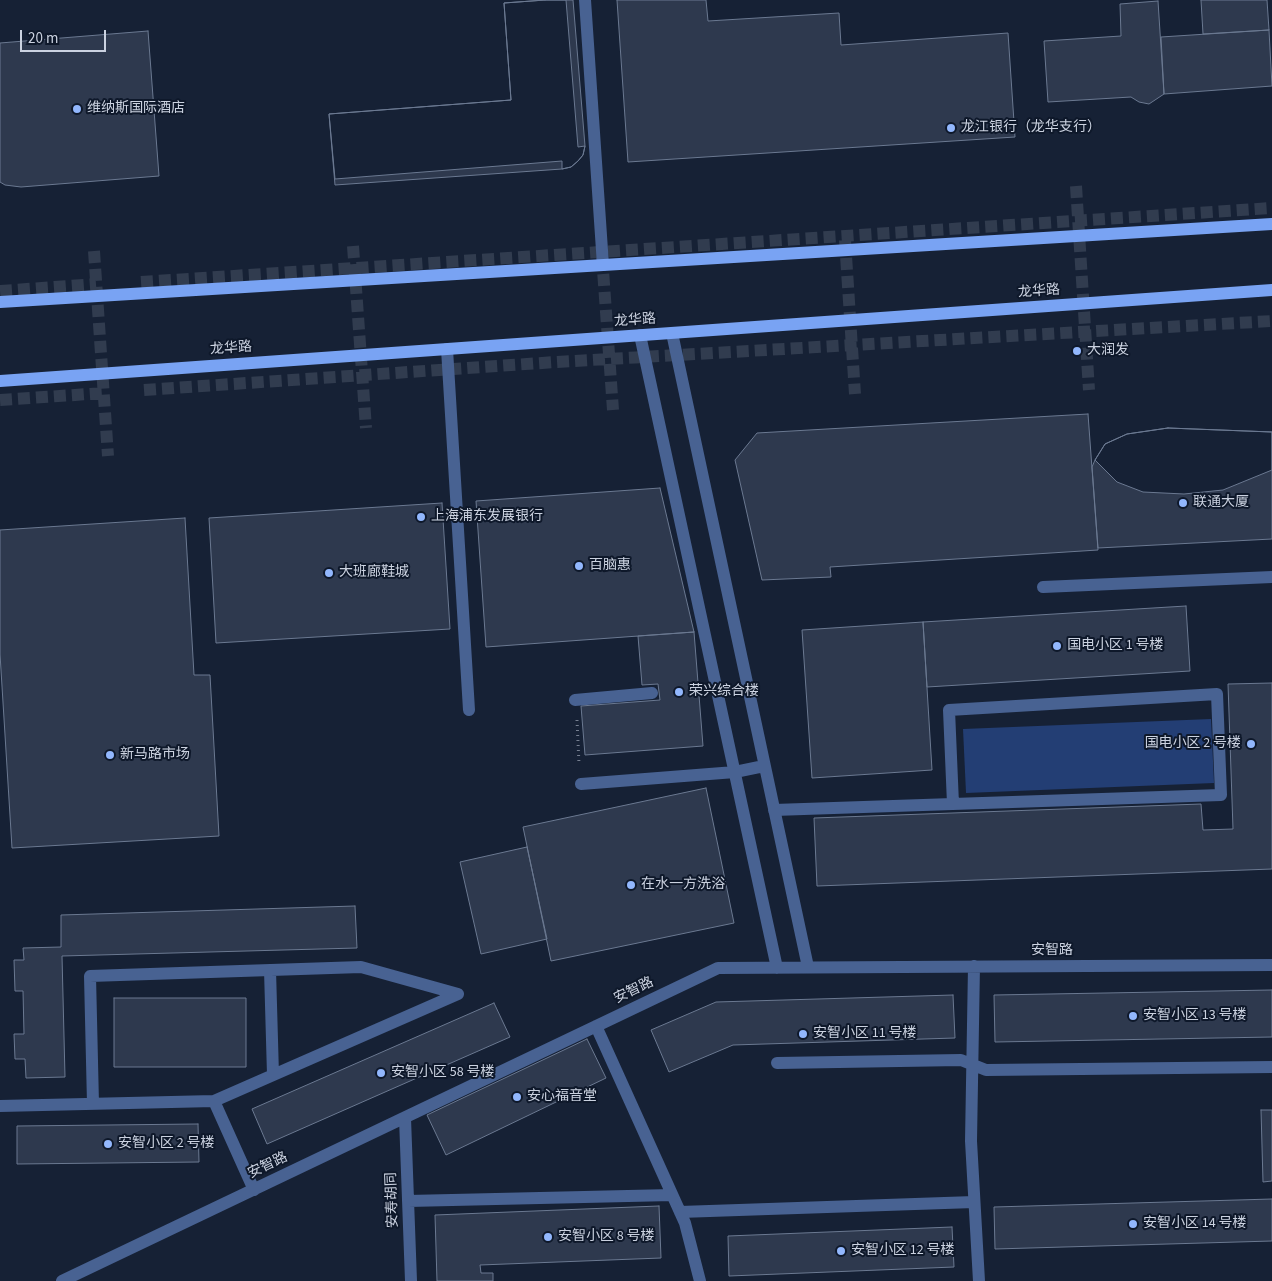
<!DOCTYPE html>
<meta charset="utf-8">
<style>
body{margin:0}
#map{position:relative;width:1272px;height:1281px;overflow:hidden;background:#162135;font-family:"Source Sans 3",sans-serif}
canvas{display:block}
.scale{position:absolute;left:20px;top:30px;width:86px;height:22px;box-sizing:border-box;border:2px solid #cbd2e0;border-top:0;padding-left:6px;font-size:15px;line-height:18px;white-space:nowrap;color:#cbd2e0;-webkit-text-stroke:4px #0e182a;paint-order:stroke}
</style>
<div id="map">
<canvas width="1272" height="1281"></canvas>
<div class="scale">20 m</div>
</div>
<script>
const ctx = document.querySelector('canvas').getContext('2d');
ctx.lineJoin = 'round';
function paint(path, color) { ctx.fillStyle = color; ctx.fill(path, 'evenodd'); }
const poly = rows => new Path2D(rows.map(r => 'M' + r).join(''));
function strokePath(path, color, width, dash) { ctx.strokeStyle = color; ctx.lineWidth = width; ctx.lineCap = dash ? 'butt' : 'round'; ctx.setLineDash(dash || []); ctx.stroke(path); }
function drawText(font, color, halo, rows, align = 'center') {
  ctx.font = font + ' "Source Sans 3","Noto Sans SC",sans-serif'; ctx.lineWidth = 4; ctx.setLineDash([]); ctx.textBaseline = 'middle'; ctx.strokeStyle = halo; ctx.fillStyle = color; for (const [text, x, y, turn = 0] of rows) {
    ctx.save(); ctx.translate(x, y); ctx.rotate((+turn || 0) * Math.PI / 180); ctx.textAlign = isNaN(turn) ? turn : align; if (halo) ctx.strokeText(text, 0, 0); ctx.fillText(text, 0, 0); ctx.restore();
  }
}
paint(poly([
 [1211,719,1214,783,966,793,963,729]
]), '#233e74');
const building = poly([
 [545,0,566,0,578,147,585,146,583,155,578,161,571,167,562,169,562,161,335,179,329,114,511,100,504,3,545,0],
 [545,0,573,0,585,146,583,155,578,161,571,167,562,169,335,185,329,114,511,100,504,3,545,0],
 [617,0,706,0,708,21,839,13,841,45,1008,33,1015,137,628,162,617,0],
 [1201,0,1267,0,1269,30,1203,34,1201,0],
 [1158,1,1164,94,1149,104,1139,102,1131,97,1048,102,1044,41,1121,36,1120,4,1158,1],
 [1269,30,1272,86,1164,94,1161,37,1269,30],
 [148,31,159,176,21,187,5,185,0,182,0,43,148,31],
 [1088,414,1098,550,830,567,831,577,762,580,735,460,757,433,1088,414],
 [1168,428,1272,432,1272,470,1223,490,1184,494,1143,492,1117,482,1095,460,1105,444,1127,434,1168,428],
 [1168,428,1272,432,1272,539,1098,548,1092,467,1095,460,1105,444,1127,434,1168,428],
 [660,488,694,632,486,647,476,501,660,488],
 [442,503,450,629,216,643,209,518,442,503],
 [185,518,194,675,210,675,219,836,12,848,0,654,0,530,185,518],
 [1186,606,1190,671,927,687,923,622,1186,606],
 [923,622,932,770,812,778,802,630,923,622],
 [694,632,703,746,585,755,581,706,660,700,658,684,642,685,638,636,694,632],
 [1272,683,1272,869,817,886,814,818,1201,804,1203,830,1233,829,1228,684,1272,683],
 [706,788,734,923,551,961,523,827,706,788],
 [527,847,547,939,481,954,460,862,527,847],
 [355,906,357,948,62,956,65,1077,26,1078,25,1059,15,1059,14,1034,24,1034,23,991,15,991,14,960,24,960,23,948,61,947,61,915,355,906],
 [1272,990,1272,1037,995,1042,994,995,1272,990],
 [953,995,955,1038,733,1045,669,1072,651,1030,716,1002,953,995],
 [114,998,246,998,246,1067,114,1067,114,998],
 [494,1003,510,1037,267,1144,252,1109,494,1003],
 [587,1039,606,1078,446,1155,427,1115,587,1039],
 [1261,1110,1272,1110,1272,1181,1263,1182,1261,1110],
 [198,1124,199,1162,17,1164,17,1126,198,1124],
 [1272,1199,1272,1241,995,1249,994,1207,1272,1199],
 [659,1206,661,1258,480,1265,481,1273,493,1273,493,1281,437,1281,435,1215,659,1206],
 [952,1227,954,1267,729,1276,728,1236,952,1227]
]);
paint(building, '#2e394e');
strokePath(building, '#6b7991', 1);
strokePath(poly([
 [1076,186,1089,390],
 [845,240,855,394],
 [353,246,366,428],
 [94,251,108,456],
 [602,256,613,410],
 [141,282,1272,208],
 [0,291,96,284],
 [144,390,556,362,1272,321],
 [0,400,104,393]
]), '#313c4f', 12, [12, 6]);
strokePath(poly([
 [577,720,579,764]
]), '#767f90', 3, [1, 4]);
strokePath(poly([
 [585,0,603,265],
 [672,333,808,967],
 [640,335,777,968],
 [447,349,469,710],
 [1043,587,1272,577],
 [575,700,652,693],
 [581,784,735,772,764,766],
 [774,810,1221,795,1217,694,949,710,953,804],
 [974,966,971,1141,979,1281],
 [270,970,273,1075],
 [596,1026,685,1223,700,1281],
 [777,1063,961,1060,986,1070,1272,1067],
 [214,1101,458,994],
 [93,1104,90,976,361,967,458,994],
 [0,1106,214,1101,254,1190],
 [405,1118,411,1281],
 [408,1201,672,1195],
 [680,1212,974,1202],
 [62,1281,718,968,1272,965]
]), '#486292', 12);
strokePath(poly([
 [0,302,1272,224],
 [0,381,1272,290]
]), '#79a3f3', 12);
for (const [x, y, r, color] of [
 [77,109,5,"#92b7fd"],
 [951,128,5,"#92b7fd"],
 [1077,351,5,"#92b7fd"],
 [1183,503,5,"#92b7fd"],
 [421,517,5,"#92b7fd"],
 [579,566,5,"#92b7fd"],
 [329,573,5,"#92b7fd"],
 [1057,646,5,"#92b7fd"],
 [679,692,5,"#92b7fd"],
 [1251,744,5,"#92b7fd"],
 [110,755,5,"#92b7fd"],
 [631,885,5,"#92b7fd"],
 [1133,1016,5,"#92b7fd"],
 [803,1034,5,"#92b7fd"],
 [381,1073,5,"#92b7fd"],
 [517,1097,5,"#92b7fd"],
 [108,1144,5,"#92b7fd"],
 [1133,1224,5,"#92b7fd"],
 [548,1237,5,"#92b7fd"],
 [841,1251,5,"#92b7fd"]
]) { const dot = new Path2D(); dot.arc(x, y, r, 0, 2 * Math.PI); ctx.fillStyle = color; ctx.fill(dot); strokePath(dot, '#0e182a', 2); }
drawText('14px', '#cbd2e0', '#0e182a', [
 ["维纳斯国际酒店",87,109],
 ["龙江银行（龙华支行）",961,128],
 ["大润发",1087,351],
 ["联通大厦",1193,503],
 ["上海浦东发展银行",431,517],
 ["百脑惠",589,566],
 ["大班廊鞋城",339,573],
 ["国电小区 1 号楼",1067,646],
 ["荣兴综合楼",689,692],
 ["国电小区 2 号楼",1241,744,"right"],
 ["新马路市场",120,755],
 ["在水一方洗浴",641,885],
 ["安智小区 13 号楼",1143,1016],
 ["安智小区 11 号楼",813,1034],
 ["安智小区 58 号楼",391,1073],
 ["安心福音堂",527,1097],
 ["安智小区 2 号楼",118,1144],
 ["安智小区 14 号楼",1143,1224],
 ["安智小区 8 号楼",558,1237],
 ["安智小区 12 号楼",851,1251]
], 'left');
drawText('14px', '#cbd2e0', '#0e182a', [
 ["龙华路",1039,292,-4],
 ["龙华路",635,321,-4],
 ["龙华路",231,349,-4],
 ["安智路",1052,951],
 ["安智路",634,991,-26],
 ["安智路",268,1166,-26],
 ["安寿胡同",393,1200,-92]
]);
</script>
